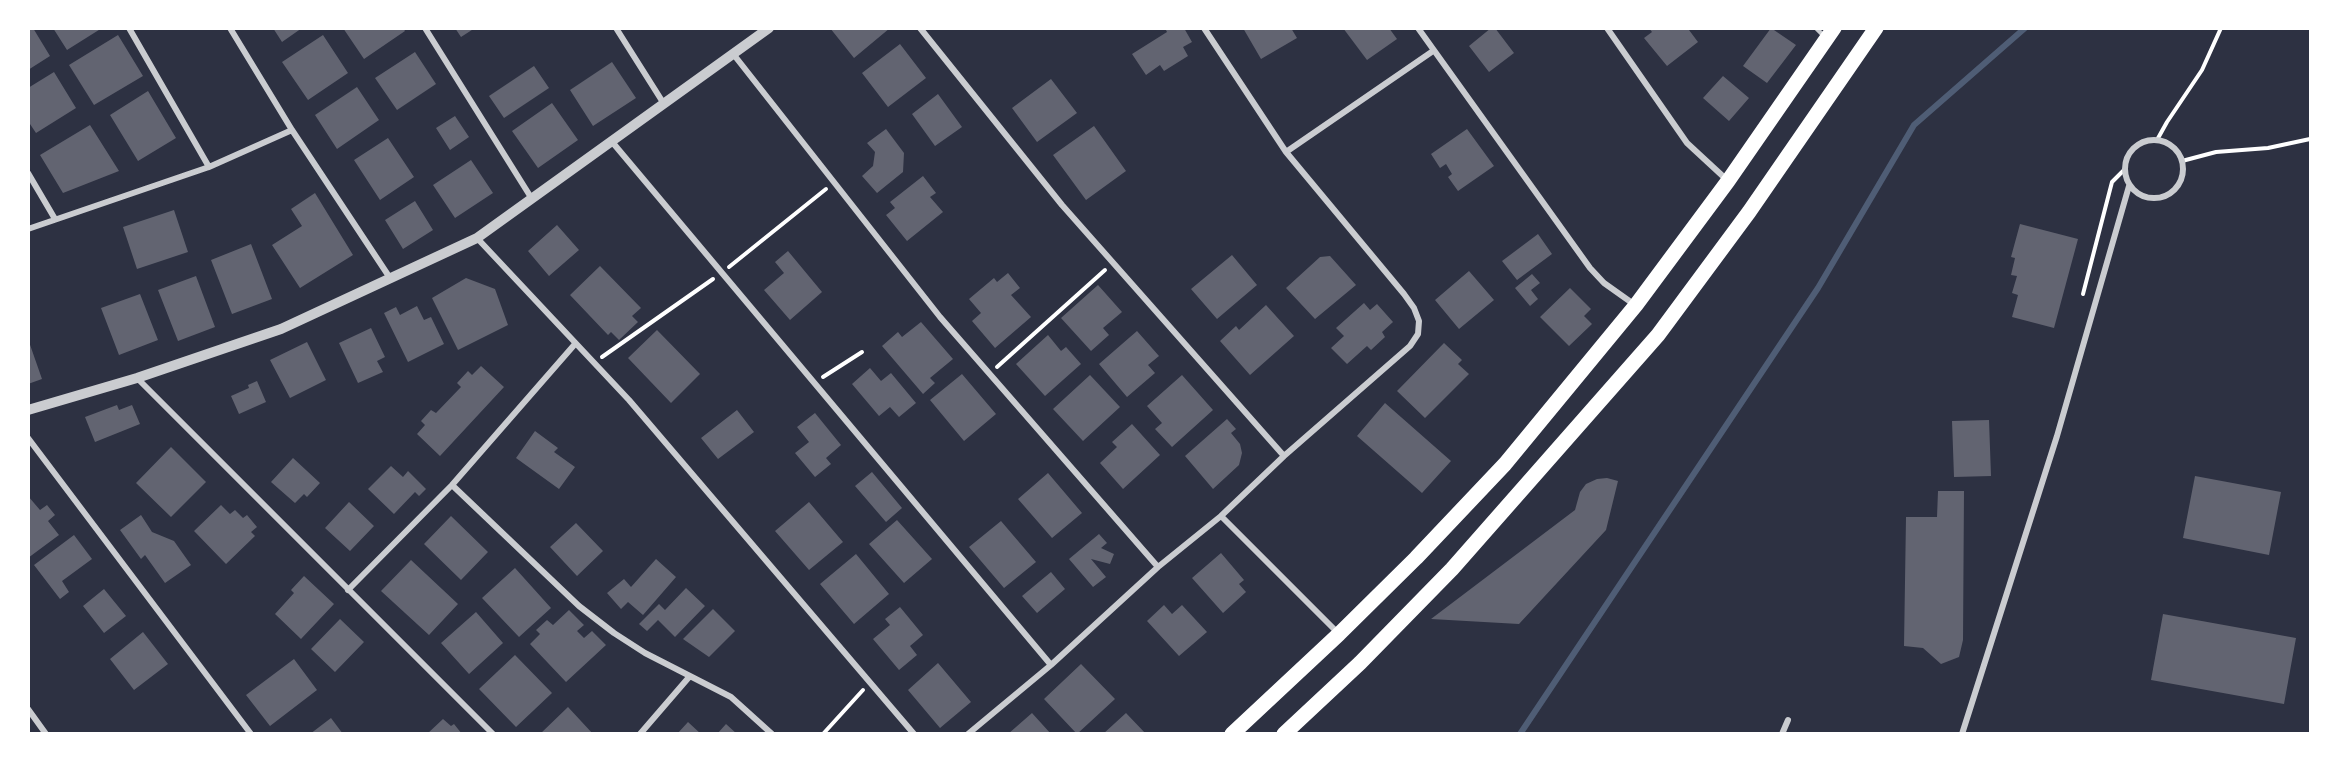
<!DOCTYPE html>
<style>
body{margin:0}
#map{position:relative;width:2339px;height:762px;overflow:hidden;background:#2d3142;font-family:"Fira Sans Condensed",sans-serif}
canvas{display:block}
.frame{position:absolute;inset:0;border:30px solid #fff;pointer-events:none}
</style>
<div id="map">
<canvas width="2339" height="762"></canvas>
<div class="frame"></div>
</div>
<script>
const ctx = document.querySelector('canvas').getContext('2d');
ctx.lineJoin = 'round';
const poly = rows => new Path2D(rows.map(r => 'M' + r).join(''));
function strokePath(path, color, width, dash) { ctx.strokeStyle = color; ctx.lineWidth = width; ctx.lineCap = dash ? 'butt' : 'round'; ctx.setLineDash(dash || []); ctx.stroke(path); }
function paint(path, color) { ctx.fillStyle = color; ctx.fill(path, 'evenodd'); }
strokePath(poly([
 [1520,734,1818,288,1914,125,2025,28]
]), '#4f5d75', 6);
paint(poly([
 [28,28,33,28,50,56,28,70],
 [53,28,102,28,67,50],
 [273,28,302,28,282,42],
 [343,28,403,28,405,31,364,59],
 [455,28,475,28,461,37],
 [830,28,890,28,854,58],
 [1165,28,1184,28,1192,42,1183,47,1188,56,1164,71,1160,65,1146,75,1132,54,1167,32],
 [1243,28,1291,28,1297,38,1261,59],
 [1343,28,1389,28,1397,39,1367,60],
 [1491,28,1495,28,1514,53,1489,72,1469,46],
 [1649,28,1691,28,1689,30,1698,42,1667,66,1644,38,1652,32],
 [1771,28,1796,45,1767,83,1743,66],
 [118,35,143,76,94,105,69,65],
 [323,35,348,73,308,100,282,62],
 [900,44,926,78,888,107,862,73],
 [415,52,436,84,397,110,375,78],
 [612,62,636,98,593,126,570,90],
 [534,66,549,88,504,118,489,96],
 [54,72,76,108,36,133,28,121,28,88],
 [1723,76,1749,98,1729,121,1703,98],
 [1051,79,1077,113,1037,142,1012,108],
 [357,87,379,120,337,149,315,115],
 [148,91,176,138,138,161,110,115],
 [938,94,962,127,935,146,912,114],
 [552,103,578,140,538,168,512,131],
 [455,116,469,137,450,150,436,128],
 [90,125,119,171,63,193,40,155],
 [1094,126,1126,171,1086,200,1053,155],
 [886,129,904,153,903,172,877,193,862,176,873,166,875,152,867,143],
 [1467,129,1494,166,1458,191,1448,177,1452,174,1446,164,1440,168,1431,154],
 [388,138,414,177,380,200,354,160],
 [471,160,493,193,455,218,433,185],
 [923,176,936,193,930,197,943,212,907,241,886,215,895,208,890,202],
 [315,193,353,255,300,288,272,245,302,226,291,209],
 [415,201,433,230,403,249,385,220],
 [174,210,188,252,137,269,123,227],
 [2020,224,2078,239,2054,328,2012,317,2018,295,2012,293,2017,276,2011,275,2015,258,2011,257],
 [557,225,579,250,549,276,528,251],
 [1538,234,1552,254,1517,280,1502,261],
 [251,244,272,299,232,314,211,260],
 [788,251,822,292,790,320,764,290,784,273,775,262],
 [1232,255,1257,285,1217,319,1191,289],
 [1330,256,1356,285,1315,319,1286,288,1320,257],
 [600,266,641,308,632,316,638,322,619,340,611,332,608,335,570,295],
 [1469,271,1494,300,1459,329,1435,300],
 [1008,273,1020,288,1011,295,1031,317,995,348,972,321,981,313,969,299,994,278,997,282],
 [1532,274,1540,283,1531,290,1538,299,1530,306,1515,288],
 [196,276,215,327,178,341,158,290],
 [466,278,495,289,508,325,458,350,432,298],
 [1098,285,1122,312,1103,328,1109,335,1091,351,1061,318],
 [1570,288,1591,309,1584,316,1592,324,1569,346,1540,317],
 [140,294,158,340,119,355,101,308],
 [1364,303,1370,310,1377,304,1393,322,1382,332,1385,337,1371,350,1367,346,1347,364,1331,348,1344,336,1336,328],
 [1266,305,1294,336,1250,375,1220,341,1236,326,1239,330],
 [417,306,424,320,431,317,444,344,408,362,384,313,396,307,400,315],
 [921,322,953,359,930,378,935,383,923,394,882,346,898,332,902,337],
 [371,328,385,357,377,361,383,372,358,383,339,343],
 [657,330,700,374,671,403,628,358],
 [1137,331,1159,356,1148,365,1155,373,1127,397,1099,364],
 [1048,335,1061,351,1066,347,1081,364,1045,396,1016,364],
 [28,339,42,379,28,384],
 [307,342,326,380,290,398,270,360],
 [1444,343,1462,360,1458,364,1469,374,1425,418,1397,391],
 [481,366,504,387,440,456,417,434,425,425,421,421,431,410,436,413,461,387,457,383,468,371,472,375],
 [870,368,881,381,891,373,916,403,899,417,890,407,879,416,852,384],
 [962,374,996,414,964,441,930,400],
 [1090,375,1120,407,1083,441,1053,409],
 [1182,375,1213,410,1172,447,1155,429,1162,423,1147,406],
 [257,381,266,402,239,414,231,396,249,388,248,385],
 [1385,403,1451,461,1422,493,1357,436],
 [117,405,119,410,132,405,140,424,95,442,85,417],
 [737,410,754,432,718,459,701,438],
 [815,413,841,445,826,458,831,464,815,477,795,453,809,442,797,427],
 [1227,419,1236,429,1231,433,1240,444,1242,453,1239,465,1213,489,1185,456],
 [1989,420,1991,476,1954,477,1952,421],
 [1132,424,1160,455,1123,489,1100,463,1117,447,1112,442],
 [535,431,558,448,554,452,575,467,559,489,516,458],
 [171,447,206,482,171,517,136,483],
 [293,458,320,483,307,497,304,494,295,503,271,482],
 [391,466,403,477,408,471,426,489,419,496,415,492,394,514,368,489],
 [872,472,902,508,886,522,855,486],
 [1048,473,1082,513,1052,538,1018,499],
 [2195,476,2281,492,2269,555,2183,538],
 [1607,478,1618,481,1606,530,1519,624,1431,619,1575,510,1580,492,1586,484,1597,479],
 [1938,491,1964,491,1963,640,1959,657,1941,664,1923,648,1904,646,1906,517,1937,517],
 [28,496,40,510,47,505,55,515,48,521,59,535,28,558],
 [349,502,374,526,350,551,325,528],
 [809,502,843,542,809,570,775,531],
 [221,505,230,514,235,510,243,518,247,515,257,527,251,532,255,536,226,564,194,531],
 [141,515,152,532,174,541,191,565,165,583,145,555,141,559,120,530],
 [451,516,488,552,461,580,424,544],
 [897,520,932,559,904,583,869,544],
 [1001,521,1036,562,1004,588,969,547],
 [576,523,603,551,577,576,550,547],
 [1099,534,1107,543,1101,548,1114,554,1110,564,1091,559,1106,577,1093,587,1069,559],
 [74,535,92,559,62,581,69,592,60,599,34,565],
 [1221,553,1244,580,1239,584,1246,592,1223,613,1192,578],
 [856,554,889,594,854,624,820,584],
 [656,559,676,577,643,615,628,602,621,609,607,593,624,579,631,587],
 [411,560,458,604,429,635,381,591],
 [515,568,551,608,519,637,482,598],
 [1051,572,1065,589,1037,613,1022,596],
 [304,576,334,604,301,639,275,614,294,593,291,590],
 [686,588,705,606,675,637,658,620,647,631,639,624,659,604,665,610],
 [104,589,126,616,104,633,83,606],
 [1164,605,1172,614,1182,605,1207,632,1179,656,1147,621],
 [900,607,923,635,910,646,917,655,899,670,873,639,890,625,885,619],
 [713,609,735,631,709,657,683,639],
 [569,610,584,625,577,631,584,638,592,631,606,645,566,682,530,644,540,634,536,630,547,620,553,625],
 [476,612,503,643,469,674,441,643],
 [2163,614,2296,638,2284,704,2151,680],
 [340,619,364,642,335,672,311,649],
 [143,632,168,664,134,690,110,659],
 [515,655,552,693,516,727,479,689],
 [294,659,317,690,270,726,246,695],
 [938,663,971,702,940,728,908,690],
 [1081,664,1115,699,1077,734,1044,699],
 [568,707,593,734,540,734],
 [1032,713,1051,734,1008,734],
 [1126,713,1146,734,1103,734],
 [331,718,343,734,310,734],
 [443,719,451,726,454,724,462,734,427,734],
 [688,722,701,734,677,734],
 [726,724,737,734,717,734]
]), '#626471');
strokePath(poly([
 [2157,140,2167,122,2202,70,2221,28],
 [2182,161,2216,152,2268,148,2310,139],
 [729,267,826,189],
 [2083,294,2112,182,2124,170],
 [602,357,713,279],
 [997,367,1105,270],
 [823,377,862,352],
 [823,734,863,690]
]), '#fff', 4);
strokePath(poly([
 [1816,28,1825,37]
]), '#caccd0', 4.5);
strokePath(poly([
 [129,28,209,167],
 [230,28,292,130,390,278],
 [425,28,532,199],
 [616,28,664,104],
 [920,28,1062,205,1284,456],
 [1418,28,1590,268,1604,283,1635,305],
 [1607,28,1687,143,1727,180],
 [734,55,940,317,1158,567],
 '2125 169a29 29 0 1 1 58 0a29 29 0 1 1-58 0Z',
 [613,143,1051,665],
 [1286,152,1433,51],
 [28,173,55,219],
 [28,229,209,167,292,130],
 [477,238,629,400,914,734],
 [137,378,493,734],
 [28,438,251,734],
 [452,485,579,606,614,633,645,653,731,697,772,734],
 [1221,516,1339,634],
 [348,590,452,485,575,344],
 [28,709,46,734],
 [640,734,690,676],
 [968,734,1051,665,1158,567,1221,516,1284,456,1410,346,1418,334,1419,321,1414,308,1404,294,1286,152,1204,28],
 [1782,734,1788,720],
 [1962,734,2057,436,2129,186]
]), '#caccd0', 6);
strokePath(poly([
 [28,410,137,378,281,329,477,238,769,28]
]), '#caccd0', 10);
strokePath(poly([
 [1232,734,1339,634,1416,558,1505,464,1636,305,1728,181,1834,28],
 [1284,734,1360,663,1452,569,1658,335,1749,212,1876,28]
]), '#fff', 15);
</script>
